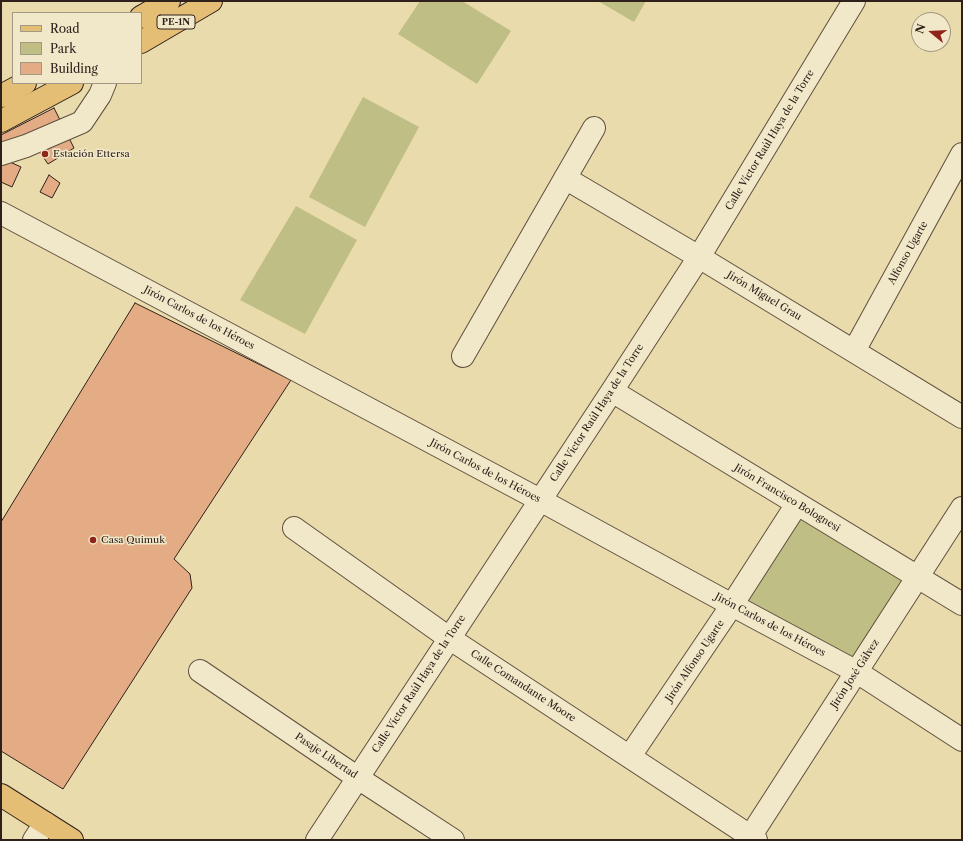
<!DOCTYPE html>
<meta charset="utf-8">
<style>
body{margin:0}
#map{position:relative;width:963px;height:841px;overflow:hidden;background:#eadbac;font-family:"Libre Caslon Text",serif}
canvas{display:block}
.frame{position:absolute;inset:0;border:2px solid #2f201b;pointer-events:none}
.legend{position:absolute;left:12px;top:12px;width:130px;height:72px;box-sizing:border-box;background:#f1e8c9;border:1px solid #a39883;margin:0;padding:5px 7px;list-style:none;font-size:12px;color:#2f201b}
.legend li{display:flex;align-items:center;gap:8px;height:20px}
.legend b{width:20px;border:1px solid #a39883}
.north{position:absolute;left:911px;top:12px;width:40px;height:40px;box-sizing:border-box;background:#f1e8c9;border:1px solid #a39883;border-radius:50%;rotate:288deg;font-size:11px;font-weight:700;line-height:16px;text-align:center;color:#2f201b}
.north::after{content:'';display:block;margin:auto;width:14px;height:18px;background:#8f2418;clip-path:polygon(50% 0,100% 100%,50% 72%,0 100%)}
</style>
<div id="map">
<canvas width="963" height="841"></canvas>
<div class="frame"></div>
<ul class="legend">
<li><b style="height:5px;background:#e5be76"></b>Road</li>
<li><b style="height:11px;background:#bfbe84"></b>Park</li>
<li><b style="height:11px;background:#e3ac84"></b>Building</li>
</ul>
<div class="north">N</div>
</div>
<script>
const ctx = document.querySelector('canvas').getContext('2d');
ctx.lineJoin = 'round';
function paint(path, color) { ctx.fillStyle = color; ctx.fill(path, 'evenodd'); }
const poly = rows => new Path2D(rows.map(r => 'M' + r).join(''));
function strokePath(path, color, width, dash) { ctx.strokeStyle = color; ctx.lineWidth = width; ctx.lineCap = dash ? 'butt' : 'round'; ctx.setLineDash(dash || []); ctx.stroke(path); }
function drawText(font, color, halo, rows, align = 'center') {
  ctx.font = font + ' "Libre Caslon Text",serif'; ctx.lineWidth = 3; ctx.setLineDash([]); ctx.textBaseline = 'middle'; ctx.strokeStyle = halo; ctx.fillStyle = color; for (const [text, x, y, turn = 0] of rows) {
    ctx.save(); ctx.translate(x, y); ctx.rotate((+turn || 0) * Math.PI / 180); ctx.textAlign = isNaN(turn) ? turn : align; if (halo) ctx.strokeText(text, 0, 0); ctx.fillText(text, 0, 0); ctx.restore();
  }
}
paint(poly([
 [420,1,462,1,511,31,477,84,398,34],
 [598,1,646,1,634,22],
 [363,97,419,127,365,227,309,197],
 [296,206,357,240,305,334,240,300],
 [799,509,911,577,853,666,738,604]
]), '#bfbe84');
const building = poly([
 [54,108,74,148,48,164,35,145,1,150,1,135,54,108],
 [1,158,21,167,12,187,1,182,1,158],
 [49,175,60,183,52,198,40,192,49,175],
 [135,303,291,380,174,559,190,574,192,588,63,789,1,751,1,522,135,303]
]);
paint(building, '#e3ac84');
strokePath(building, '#2f201b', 1);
const minor = poly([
 [1,154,26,146,82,122,100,95,105,83],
 [565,178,699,257,962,417],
 [1,213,540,500,732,605,857,672,962,740],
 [854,351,962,154],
 [463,356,594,128],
 [612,391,962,604],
 [294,528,449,638,756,840],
 [200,671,358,778,453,840],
 [630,756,732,605,797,504],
 [34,840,45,823],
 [317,840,612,391,699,257,854,1],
 [748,840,962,508]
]);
const major = poly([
 [1,795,72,840]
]);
const highway = poly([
 [141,17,169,1],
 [141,42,211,1],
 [1,96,25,83],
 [1,121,72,83]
]);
strokePath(minor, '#5e4f3f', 24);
strokePath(major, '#2f201b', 24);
strokePath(highway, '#2f201b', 24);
strokePath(minor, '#f1e8c9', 22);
strokePath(major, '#e5be76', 22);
strokePath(highway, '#e5be76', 22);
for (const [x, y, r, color] of [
 [45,154,4,"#8f2418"],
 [93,540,4,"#8f2418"]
]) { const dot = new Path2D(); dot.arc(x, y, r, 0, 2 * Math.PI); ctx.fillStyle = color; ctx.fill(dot); strokePath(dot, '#f1e8c9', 1.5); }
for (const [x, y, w] of [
 [176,22,38]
]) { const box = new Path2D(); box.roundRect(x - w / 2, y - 7, w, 14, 3); ctx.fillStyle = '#f1e8c9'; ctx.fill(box); strokePath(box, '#2f201b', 1); }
drawText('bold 9px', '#2f201b', null, [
 ["PE-1N",176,22]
]);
drawText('10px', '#2f201b', '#f1e8c9', [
 ["Calle Víctor Raúl Haya de la Torre",770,140,-59],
 ["Alfonso Ugarte",908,253,-61],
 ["Jirón Miguel Grau",764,296,31],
 ["Jirón Carlos de los Héroes",199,318,28],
 ["Calle Víctor Raúl Haya de la Torre",597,413,-57],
 ["Jirón Carlos de los Héroes",485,471,28],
 ["Jirón Francisco Bolognesi",787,498,31],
 ["Jirón Carlos de los Héroes",770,625,28],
 ["Jirón Alfonso Ugarte",695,661,-56],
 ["Jirón José Gálvez",855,674,-57],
 ["Calle Víctor Raúl Haya de la Torre",419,684,-57],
 ["Calle Comandante Moore",523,686,33],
 ["Pasaje Libertad",326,756,34]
]);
drawText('10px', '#2f201b', '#f1e8c9', [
 ["Estación Ettersa",53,154],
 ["Casa Quimuk",101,540]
], 'left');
</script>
